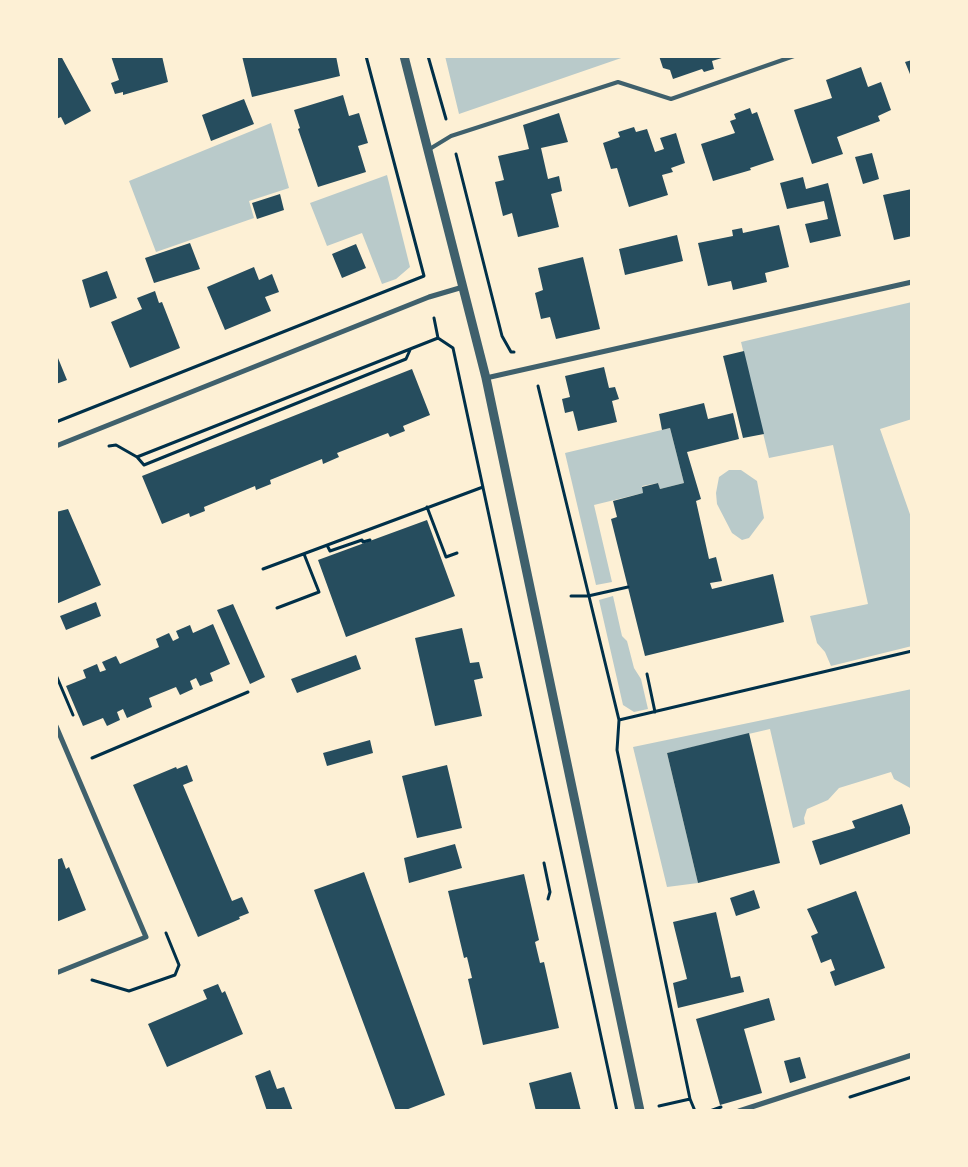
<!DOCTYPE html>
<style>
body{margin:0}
#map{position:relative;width:968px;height:1167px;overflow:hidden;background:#fdf0d5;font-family:Roboto,sans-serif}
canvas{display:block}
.frame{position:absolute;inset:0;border:58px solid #fdf0d5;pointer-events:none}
</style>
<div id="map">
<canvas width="968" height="1167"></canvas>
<div class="frame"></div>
</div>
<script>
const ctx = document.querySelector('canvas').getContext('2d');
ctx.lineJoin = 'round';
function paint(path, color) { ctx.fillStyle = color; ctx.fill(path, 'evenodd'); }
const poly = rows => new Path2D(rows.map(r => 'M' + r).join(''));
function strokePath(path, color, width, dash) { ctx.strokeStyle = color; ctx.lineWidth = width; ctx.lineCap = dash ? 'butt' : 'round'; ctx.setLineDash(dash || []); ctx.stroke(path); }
paint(poly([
 [445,56,627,56,459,114],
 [271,123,289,188,249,201,254,218,156,252,129,181],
 [387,175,410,267,396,279,382,284,362,233,327,246,310,203],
 [912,302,912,419,880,429,912,520,912,646,831,666,825,652,817,643,810,616,868,604,833,445,769,458,741,342],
 [670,428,684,483,660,489,658,483,642,486,643,493,594,505,612,582,596,585,565,453],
 [729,470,741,470,757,481,764,518,749,538,742,540,732,533,717,504,716,493,719,477],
 [613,596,622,636,627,641,634,668,641,679,648,709,634,712,623,705,599,600],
 [912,689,912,789,894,779,891,772,839,788,828,800,807,809,804,818,805,824,793,828,770,729,667,753,698,883,667,887,633,747]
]), '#b9caca');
paint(poly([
 [56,56,61,56,91,111,65,125,61,117,56,119],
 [111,56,162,56,168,82,123,95,123,92,115,94,111,83,119,80],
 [242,56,336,56,340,76,252,97],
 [659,56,725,56,725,57,712,61,714,69,704,72,702,69,673,79,670,70,663,68],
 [912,60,912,79,905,62],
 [861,67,868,87,881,82,891,110,878,116,880,121,837,137,843,154,812,164,794,110,832,98,826,80],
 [343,95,349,116,359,113,368,143,358,146,366,172,318,187,298,129,300,128,294,110],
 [244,99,254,124,211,141,202,115],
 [750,108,752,114,757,112,774,160,750,168,751,170,713,181,701,144,735,133,730,121,736,119,734,114],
 [559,113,568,142,541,148,548,179,559,176,562,191,551,194,559,227,518,237,512,213,503,216,495,182,504,180,498,156,529,149,523,125],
 [634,127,636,132,647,129,655,152,664,149,660,138,676,133,685,163,671,168,673,172,662,175,668,195,629,207,617,168,611,169,603,143,620,137,618,132],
 [872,153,879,179,863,184,855,157],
 [803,177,806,189,828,183,841,236,810,243,805,224,828,219,824,201,787,209,780,183],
 [912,189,912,236,894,240,883,195],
 [280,194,284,210,257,219,252,203],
 [779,225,789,267,765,273,767,282,733,290,731,281,708,286,698,243,733,236,732,230,742,228,743,233],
 [677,235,683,261,625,275,619,249],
 [190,243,200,269,154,283,145,258],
 [356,244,366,268,342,278,332,254],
 [583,257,600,329,556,339,550,317,541,319,535,293,543,290,538,268],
 [254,267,259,280,272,274,279,292,265,297,271,311,225,330,207,287],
 [107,271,117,298,90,308,82,280],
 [155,291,159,303,162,302,180,348,130,368,111,322,142,309,137,298],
 [744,351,764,434,743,438,723,356],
 [58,358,67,380,56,384,56,359],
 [604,367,609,388,615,387,619,399,612,401,617,422,578,431,573,411,565,413,562,399,570,397,565,376],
 [412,369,430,415,403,426,405,431,390,437,388,433,337,453,339,457,323,464,322,459,270,480,271,484,256,490,255,486,204,507,205,511,190,517,189,513,162,524,142,476],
 [704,403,708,419,733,413,739,439,687,452,701,499,696,501,709,559,716,557,722,581,710,583,712,589,773,574,784,622,645,656,611,519,617,517,613,501,643,493,642,487,658,483,660,489,684,483,670,428,662,430,659,414],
 [68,509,101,585,56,604,56,512],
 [427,520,455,596,346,637,318,560],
 [96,602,101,616,66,630,60,616],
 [233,604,265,677,250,684,217,610],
 [213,624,230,664,210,673,213,681,200,686,196,678,190,681,193,689,180,695,176,687,149,698,152,707,127,718,123,709,117,712,120,720,107,726,103,718,83,726,66,686,86,678,83,670,97,664,100,672,106,670,102,662,116,656,120,664,159,647,156,639,169,633,173,641,179,638,176,631,190,625,193,633],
 [462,628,470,663,479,662,483,678,474,680,482,716,435,726,415,638],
 [356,655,361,669,297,693,291,679],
 [749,733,780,863,698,883,667,753],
 [370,740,373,753,327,766,323,753],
 [187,765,193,781,183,785,232,901,242,897,249,913,239,917,240,919,198,937,133,785,176,767,177,769],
 [447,765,462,828,417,838,402,776],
 [902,804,912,833,820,865,812,841,855,828,852,821],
 [455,844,462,868,409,883,404,858],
 [62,858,66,869,69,867,86,910,56,922,56,860],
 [364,872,445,1095,403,1111,396,1111,314,890],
 [524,874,539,940,535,942,540,963,544,962,559,1028,483,1045,468,979,472,978,467,957,464,958,448,891],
 [754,890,760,908,736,916,730,898],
 [856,891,885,968,835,986,830,972,835,970,831,959,821,963,811,936,818,933,807,909],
 [716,912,731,978,740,976,744,992,678,1008,673,983,687,979,673,922],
 [218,984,222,993,225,991,243,1034,167,1067,148,1024,207,999,203,990],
 [769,998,775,1020,744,1029,762,1093,720,1105,696,1019],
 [800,1057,806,1078,790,1083,784,1061],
 [270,1070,277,1089,284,1087,293,1111,267,1111,255,1076],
 [571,1072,581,1111,536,1111,529,1083]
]), '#264d5e');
strokePath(poly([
 [428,56,446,119],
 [456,154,502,336,511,352,514,352],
 [434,318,438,338,453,348,617,1111],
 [538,386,619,720,617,750,690,1099,695,1111],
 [56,422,424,276,366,56],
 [109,446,116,445,137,457,438,338],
 [137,457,144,465,406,359,410,350],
 [427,507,446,557,457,553],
 [327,545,330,551,362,540,363,542,370,540],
 [263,569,483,487],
 [571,596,588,596,628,587],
 [277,608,319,592,304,554],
 [647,674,655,712],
 [56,675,73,715],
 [619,720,912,651],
 [92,758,248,692],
 [544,863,550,892,548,899],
 [92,980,129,991,175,975,179,965,166,933],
 [850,1097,912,1077],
 [659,1106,690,1099],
 [710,1111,721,1107]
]), '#003049', 3);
strokePath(poly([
 [428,150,451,136,618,82,671,99,794,56]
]), '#3f606c', 4);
strokePath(poly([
 [486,378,912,282],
 [56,446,429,297,463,287],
 [56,726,146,937,56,973],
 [739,1111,912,1055]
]), '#3f606c', 5);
strokePath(poly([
 [404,56,486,378,640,1111]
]), '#3f606c', 9);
</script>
